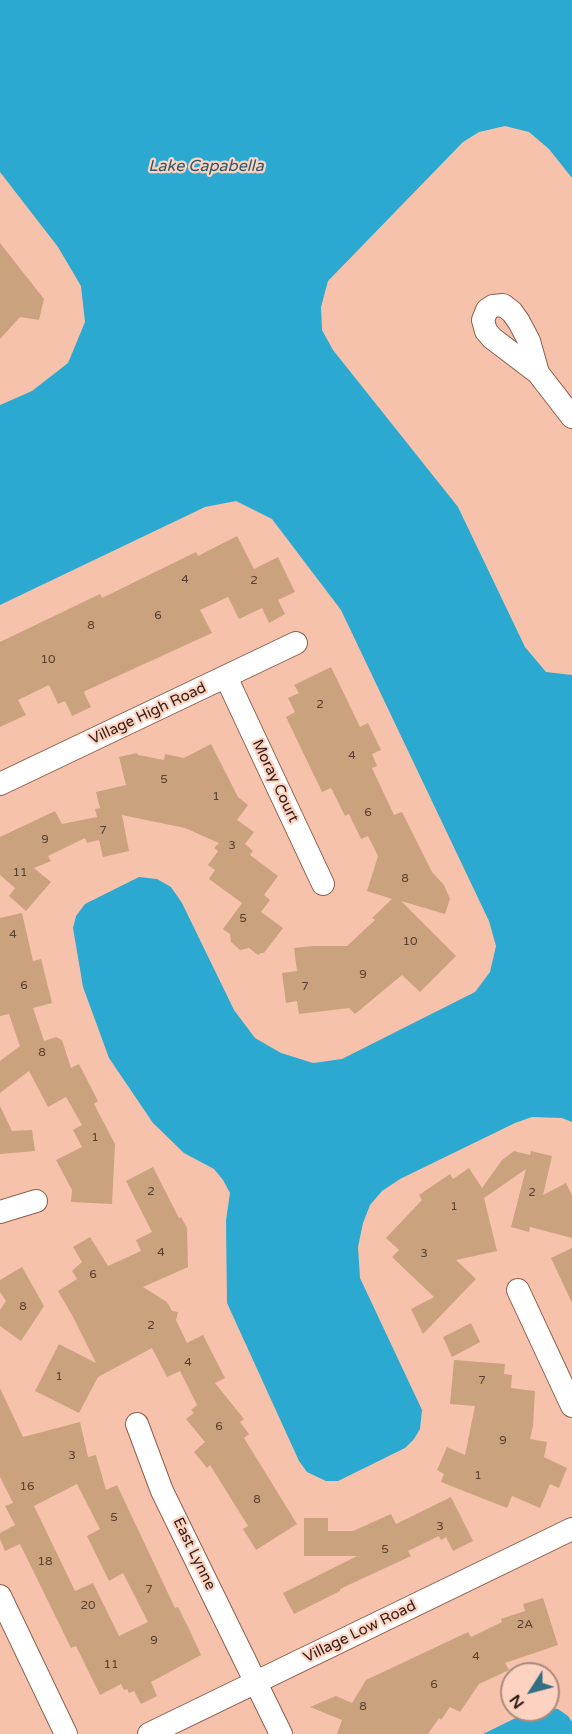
<!DOCTYPE html>
<style>
body{margin:0}
#map{position:relative;width:572px;height:1734px;overflow:hidden;background:#f7c2ab;font-family:"Varela Round",sans-serif}
canvas{display:block}
.north{position:absolute;left:500px;top:1662px;width:60px;height:60px;box-sizing:border-box;background:#fdd2c0;border:2px solid #ab8a7c;border-radius:50%;rotate:234deg;font-size:16px;font-weight:700;line-height:24px;text-align:center;color:#311d15}
.north::after{content:'';display:block;margin:auto;width:21px;height:27px;background:#316f85;clip-path:polygon(50% 0,100% 100%,50% 72%,0 100%)}
</style>
<div id="map">
<canvas width="572" height="1734"></canvas>
<div class="north">N</div>
</div>
<script>
const ctx = document.querySelector('canvas').getContext('2d');
ctx.lineJoin = 'round';
function paint(path, color) { ctx.fillStyle = color; ctx.fill(path, 'evenodd'); }
const poly = rows => new Path2D(rows.map(r => 'M' + r).join(''));
function strokePath(path, color, width, dash) { ctx.strokeStyle = color; ctx.lineWidth = width; ctx.lineCap = dash ? 'butt' : 'round'; ctx.setLineDash(dash || []); ctx.stroke(path); }
function drawText(font, color, halo, rows, align = 'center') {
  ctx.font = font + ' "Varela Round",sans-serif'; ctx.lineWidth = 4.5; ctx.setLineDash([]); ctx.textBaseline = 'middle'; ctx.strokeStyle = halo; ctx.fillStyle = color; for (const [text, x, y, turn = 0] of rows) {
    ctx.save(); ctx.translate(x, y); ctx.rotate((+turn || 0) * Math.PI / 180); ctx.textAlign = isNaN(turn) ? turn : align; if (halo) ctx.strokeText(text, 0, 0); ctx.fillText(text, 0, 0); ctx.restore();
  }
}
paint(poly([
 [0,0,572,0,572,178,549,149,529,132,505,126,479,132,463,142,328,281,321,307,322,330,333,350,458,507,525,647,546,672,572,675,572,1122,562,1118,532,1117,515,1123,400,1179,382,1191,370,1205,363,1223,358,1247,360,1278,422,1410,420,1429,414,1439,405,1448,338,1481,326,1481,307,1472,299,1461,227,1303,226,1220,230,1193,223,1180,214,1169,184,1153,153,1123,109,1058,83,987,73,928,76,916,85,904,139,877,157,879,171,887,182,903,234,1010,255,1038,281,1053,313,1063,342,1059,475,992,490,972,496,946,489,921,341,610,272,519,236,501,205,507,0,605,0,405,32,391,68,363,85,322,81,286,58,247,0,172],
 [548,1708,558,1709,568,1716,572,1722,572,1734,483,1734,532,1710,548,1710]
]), '#2ba9d0');
paint(poly([
 [0,243,44,299,39,320,20,317,0,339],
 [237,536,254,569,278,557,295,592,278,600,285,614,269,623,262,608,239,619,228,597,200,610,212,633,85,691,84,693,91,707,72,716,65,701,58,704,49,685,18,700,26,715,0,727,0,642,100,594,102,598,196,552,198,556],
 [331,667,360,727,368,723,381,750,372,754,377,766,372,768,394,815,402,812,432,872,444,885,450,899,445,914,401,901,456,956,420,992,402,975,355,1014,349,1008,299,1014,297,1001,286,1003,282,973,297,971,294,948,313,946,347,946,375,920,372,918,392,899,367,891,378,856,368,836,361,839,349,814,345,816,331,788,322,792,286,717,295,712,288,698,299,693,294,685],
 [211,744,238,797,248,805,237,820,254,832,245,844,253,851,250,855,278,876,264,895,270,900,261,912,283,928,264,953,261,953,258,955,249,948,240,950,231,942,230,934,223,929,242,903,209,879,215,870,208,865,218,851,214,848,219,843,185,828,122,815,129,851,103,857,99,840,87,843,85,838,48,856,51,861,34,868,51,882,26,911,9,896,15,888,0,875,0,837,55,811,62,824,97,817,95,809,100,808,96,792,126,785,119,757,137,753,138,755,164,760,165,754,184,758],
 [22,913,33,961,41,959,52,1003,33,1008,44,1041,56,1037,62,1040,71,1068,79,1064,98,1101,94,1104,115,1144,112,1204,71,1202,72,1190,56,1160,82,1147,73,1130,82,1125,66,1097,48,1107,29,1071,0,1093,0,1061,20,1046,9,1014,0,1016,0,918],
 [0,1106,12,1131,32,1130,35,1151,0,1154],
 [514,1151,530,1155,531,1151,552,1156,543,1195,566,1183,572,1195,572,1238,530,1227,529,1232,511,1227,526,1169,484,1198,497,1251,456,1260,476,1279,423,1334,411,1309,434,1297,392,1257,399,1250,386,1238,422,1200,419,1195,450,1174,453,1179,469,1168,482,1188,502,1160],
 [153,1167,179,1218,181,1217,187,1228,188,1267,143,1287,167,1302,172,1311,178,1312,176,1320,187,1343,203,1335,225,1378,215,1383,244,1419,240,1422,249,1434,244,1438,297,1524,256,1550,243,1529,248,1526,210,1465,207,1468,194,1452,205,1442,186,1419,194,1413,191,1410,197,1405,180,1371,167,1377,152,1348,98,1377,79,1413,35,1391,59,1344,96,1363,72,1315,58,1291,77,1279,72,1271,82,1262,73,1247,90,1237,108,1266,141,1251,136,1240,152,1232,126,1181],
 [572,1248,572,1303,551,1258],
 [22,1267,44,1306,21,1341,0,1326,0,1310,6,1301,0,1292,0,1280],
 [471,1323,480,1342,452,1357,443,1337],
 [454,1360,505,1364,504,1374,512,1375,511,1388,535,1391,533,1426,530,1439,547,1442,544,1457,567,1468,559,1488,550,1484,540,1508,512,1496,507,1508,441,1482,444,1474,437,1470,447,1447,465,1455,475,1406,450,1404],
 [0,1388,23,1437,80,1422,88,1457,96,1455,106,1490,117,1485,175,1608,178,1607,190,1631,201,1655,151,1682,157,1696,141,1704,134,1691,129,1693,127,1689,124,1690,121,1684,100,1695,76,1646,71,1648,20,1544,5,1551,0,1539,0,1533,15,1525,5,1506,13,1503,0,1477],
 [77,1484,100,1529,87,1536,109,1581,123,1573,148,1622,119,1636,93,1583,75,1591,34,1506],
 [451,1497,473,1541,453,1551,446,1537,441,1540,439,1536,408,1551,411,1556,340,1589,340,1591,294,1614,283,1593,357,1556,304,1556,304,1518,328,1518,328,1531,353,1531,391,1514,396,1524],
 [543,1598,558,1645,505,1663,509,1670,479,1684,460,1712,450,1707,441,1720,439,1718,428,1734,337,1734,342,1720,310,1707,336,1696,352,1703,366,1680,468,1632,471,1637,502,1622,501,1619,525,1611,523,1604]
]), '#caa27e');
const minor = poly([
 [538,373,529,341,519,322,512,312,503,305,493,306,487,310,483,320,486,331,492,338,538,373,572,417],
 [226,677,323,884],
 [0,784,296,643],
 [0,1212,36,1201],
 [518,1290,572,1406],
 [137,1424,162,1491,281,1734],
 [0,1596,66,1734],
 [149,1734,572,1529]
]);
strokePath(minor, '#8d5f4b', 24);
strokePath(minor, '#fff', 22);
drawText('12px', '#573e2f', null, [
 ["4",185,580],
 ["2",254,581],
 ["6",158,616],
 ["8",91,626],
 ["10",48,660],
 ["2",320,705],
 ["4",352,756],
 ["5",164,780],
 ["1",216,797],
 ["6",368,813],
 ["7",103,831],
 ["9",45,840],
 ["3",232,846],
 ["11",20,873],
 ["8",405,879],
 ["5",243,919],
 ["4",13,935],
 ["10",410,942],
 ["9",363,975],
 ["6",24,986],
 ["7",305,987],
 ["8",42,1053],
 ["1",95,1138],
 ["2",151,1192],
 ["2",532,1193],
 ["1",454,1207],
 ["4",161,1253],
 ["3",424,1254],
 ["6",93,1275],
 ["8",23,1307],
 ["2",151,1326],
 ["4",188,1363],
 ["1",59,1377],
 ["7",482,1381],
 ["6",219,1427],
 ["9",503,1441],
 ["3",72,1456],
 ["1",478,1476],
 ["16",27,1487],
 ["8",257,1500],
 ["5",114,1518],
 ["3",440,1527],
 ["5",385,1550],
 ["18",45,1562],
 ["7",149,1590],
 ["20",88,1606],
 ["2A",525,1625],
 ["9",154,1641],
 ["4",476,1657],
 ["11",111,1665],
 ["6",434,1685],
 ["8",363,1707]
]);
drawText('15px', '#311d15', '#fdd2c0', [
 ["Village High Road",148,714,-25],
 ["Moray Court",275,781,65],
 ["East Lynne",194,1554,64],
 ["Village Low Road",360,1632,-26]
]);
drawText('italic 16px', '#29596b', '#fdd2c0', [
 ["Lake Capabella",206,167]
]);
</script>
